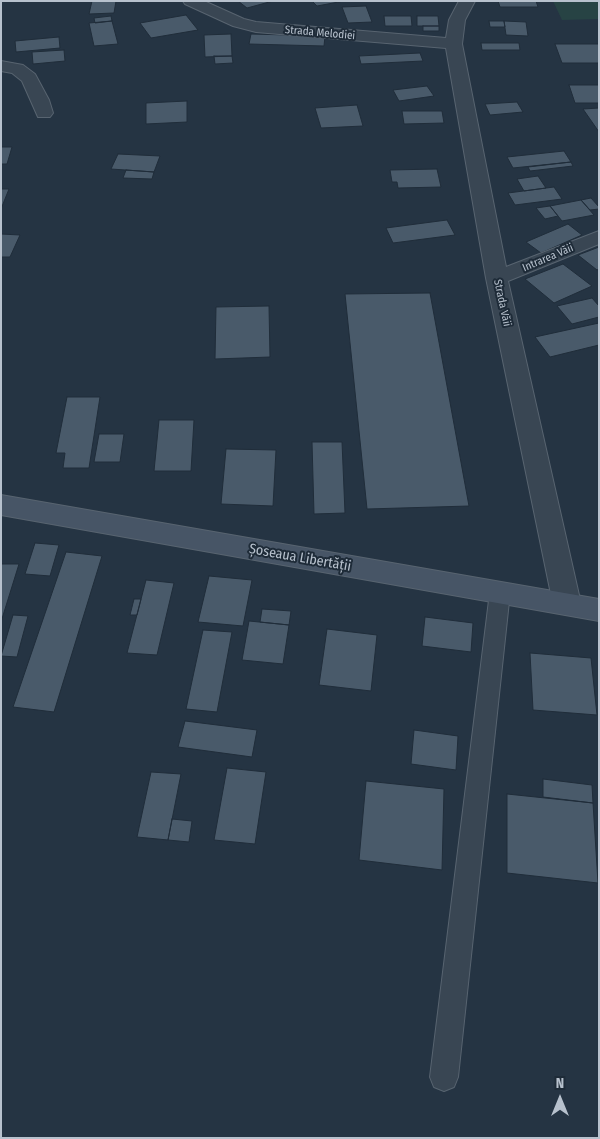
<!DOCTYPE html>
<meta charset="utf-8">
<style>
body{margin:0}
#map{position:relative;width:600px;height:1139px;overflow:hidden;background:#253443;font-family:"Fira Sans Condensed",sans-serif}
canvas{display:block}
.frame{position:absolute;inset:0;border:2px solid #b7c1cd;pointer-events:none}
.north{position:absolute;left:535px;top:1074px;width:50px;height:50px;-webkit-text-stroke:4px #1e2b38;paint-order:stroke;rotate:0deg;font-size:14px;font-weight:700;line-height:20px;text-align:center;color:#b7c1cd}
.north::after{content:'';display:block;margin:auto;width:18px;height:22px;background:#b7c1cd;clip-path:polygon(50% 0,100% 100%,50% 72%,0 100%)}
</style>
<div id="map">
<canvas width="600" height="1139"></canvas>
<div class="frame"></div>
<div class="north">N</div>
</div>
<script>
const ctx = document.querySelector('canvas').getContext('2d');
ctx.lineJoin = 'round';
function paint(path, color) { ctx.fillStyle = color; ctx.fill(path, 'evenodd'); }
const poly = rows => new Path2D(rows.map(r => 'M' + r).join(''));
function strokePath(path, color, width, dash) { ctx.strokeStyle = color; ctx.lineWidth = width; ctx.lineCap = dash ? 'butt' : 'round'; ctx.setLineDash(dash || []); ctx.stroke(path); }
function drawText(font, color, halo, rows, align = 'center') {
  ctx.font = font + ' "Fira Sans Condensed",sans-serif'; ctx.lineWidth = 4; ctx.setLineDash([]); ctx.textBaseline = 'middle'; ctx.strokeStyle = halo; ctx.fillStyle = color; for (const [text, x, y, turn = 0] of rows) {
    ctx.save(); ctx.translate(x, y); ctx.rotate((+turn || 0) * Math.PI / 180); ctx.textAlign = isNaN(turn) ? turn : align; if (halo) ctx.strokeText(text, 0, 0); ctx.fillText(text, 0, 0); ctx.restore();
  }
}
paint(poly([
 [553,1,599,1,599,19,562,20]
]), '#274344');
const building = poly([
 [92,1,116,1,114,13,89,14,92,1],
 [238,1,273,1,247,8,238,1],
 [312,1,344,1,317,6,312,1],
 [498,1,536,1,538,7,500,7,498,1],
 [366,6,372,22,348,23,342,7,366,6],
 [186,15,198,30,151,38,140,23,186,15],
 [111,16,112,21,95,23,94,18,111,16],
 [384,16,411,16,412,26,385,26,384,16],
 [417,16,438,16,439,26,417,26,417,16],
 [112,21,118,44,94,46,89,23,112,21],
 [489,21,504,21,505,27,490,27,489,21],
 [504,21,526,22,528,36,506,35,504,21],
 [423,26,439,26,439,31,423,31,423,26],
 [231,34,232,56,205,57,204,35,231,34],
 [251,34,325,36,324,46,249,44,251,34],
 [59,37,60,48,16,52,15,41,59,37],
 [481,43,519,43,520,50,482,50,481,43],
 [555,44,599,44,599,63,562,63,555,44],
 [64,50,65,61,33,64,32,52,64,50],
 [420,53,423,61,361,64,359,56,420,53],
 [214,56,232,56,233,63,215,64,214,56],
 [569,85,599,85,599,103,575,103,569,85],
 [427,86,434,96,399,101,393,90,427,86],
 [187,101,187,122,146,124,146,103,187,101],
 [517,102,523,112,490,115,485,104,517,102],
 [357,105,363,126,321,128,315,108,357,105],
 [599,108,599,132,583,109,599,108],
 [402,111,442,111,444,123,404,124,402,111],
 [1,147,12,147,7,164,1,164,1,147],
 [564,151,571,162,513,168,507,157,564,151],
 [118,154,160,156,154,172,111,169,118,154],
 [571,162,573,166,530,171,528,167,571,162],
 [437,169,441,187,398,188,397,182,392,182,390,170,437,169],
 [126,170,154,172,152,179,123,178,126,170],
 [538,176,546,188,524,191,517,179,538,176],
 [554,187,562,199,515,205,508,193,554,187],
 [1,189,9,189,1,209,1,189],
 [591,198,599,207,599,209,590,210,581,200,591,198],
 [581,200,594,215,562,221,550,206,581,200],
 [550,206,558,216,545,219,536,208,550,206],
 [447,220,455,235,393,243,386,228,447,220],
 [568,224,582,235,541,253,526,242,568,224],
 [1,234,20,235,10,257,1,257,1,234],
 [599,247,599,269,597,270,578,255,599,247],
 [563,264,592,286,554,303,525,279,563,264],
 [430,293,469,506,367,509,345,294,430,293],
 [592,298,599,306,599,317,572,324,557,306,592,298],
 [269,306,270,357,215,359,216,307,269,306],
 [599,323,599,345,550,357,535,337,599,323],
 [67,397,100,397,89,468,63,468,65,453,56,453,67,397],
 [159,420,194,420,191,471,154,471,159,420],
 [99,434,124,434,120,462,94,462,99,434],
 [312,442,342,442,345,513,314,514,312,442],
 [226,449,276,450,273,506,221,504,226,449],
 [35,543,59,545,50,576,25,574,35,543],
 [66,552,102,556,54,712,13,707,66,552],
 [1,564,19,564,1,622,1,564],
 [209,576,252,580,243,626,198,622,209,576],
 [146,580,174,583,157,655,127,653,146,580],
 [134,599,141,599,137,615,130,615,134,599],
 [262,609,291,611,289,625,260,622,262,609],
 [13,615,28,616,17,657,1,656,13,615],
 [425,617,473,623,471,652,422,646,425,617],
 [249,621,289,625,283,664,242,660,249,621],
 [327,629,377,635,371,691,319,685,327,629],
 [203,630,232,632,217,712,186,709,203,630],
 [530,653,591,658,597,715,533,710,530,653],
 [185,721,257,730,252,757,178,747,185,721],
 [414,730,458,736,456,770,411,764,414,730],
 [227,768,266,772,255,844,214,840,227,768],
 [151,772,181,774,168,840,137,837,151,772],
 [543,779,592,785,593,803,543,797,543,779],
 [366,781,444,789,442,870,359,860,366,781],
 [507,794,593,803,598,883,507,873,507,794],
 [172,819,192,821,189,842,168,840,172,819]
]);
paint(building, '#495a6a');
strokePath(building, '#202d3a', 1);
const service = poly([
 [500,584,507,586,510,592,458,1077,454,1087,444,1091,434,1087,430,1077,490,592,493,586,500,584]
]);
const minor = poly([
 [183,1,204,1,244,19,256,22,446,38,449,20,459,1,475,1,465,20,462,44,506,267,599,231,599,244,508,281,581,604,577,612,567,615,557,612,553,604,486,278,446,48,256,32,233,26,185,4,183,1],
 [1,61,23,65,35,74,49,100,53,113,50,117,38,117,22,81,12,73,1,71,1,61]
]);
const secondary = poly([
 [1,495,599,599,599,621,1,515,1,495]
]);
strokePath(service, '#586470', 2);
strokePath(minor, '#586470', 2);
strokePath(secondary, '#586470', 2);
paint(service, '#394653');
paint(minor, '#394653');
paint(secondary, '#475566');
drawText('11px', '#b7c1cd', '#1e2b38', [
 ["Strada Melodiei",320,33,5],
 ["Intrarea Văii",548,258,-23],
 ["Strada Văii",502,303,78]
]);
drawText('14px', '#b7c1cd', '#1e2b38', [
 ["Șoseaua Libertății",300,558,10]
]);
</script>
